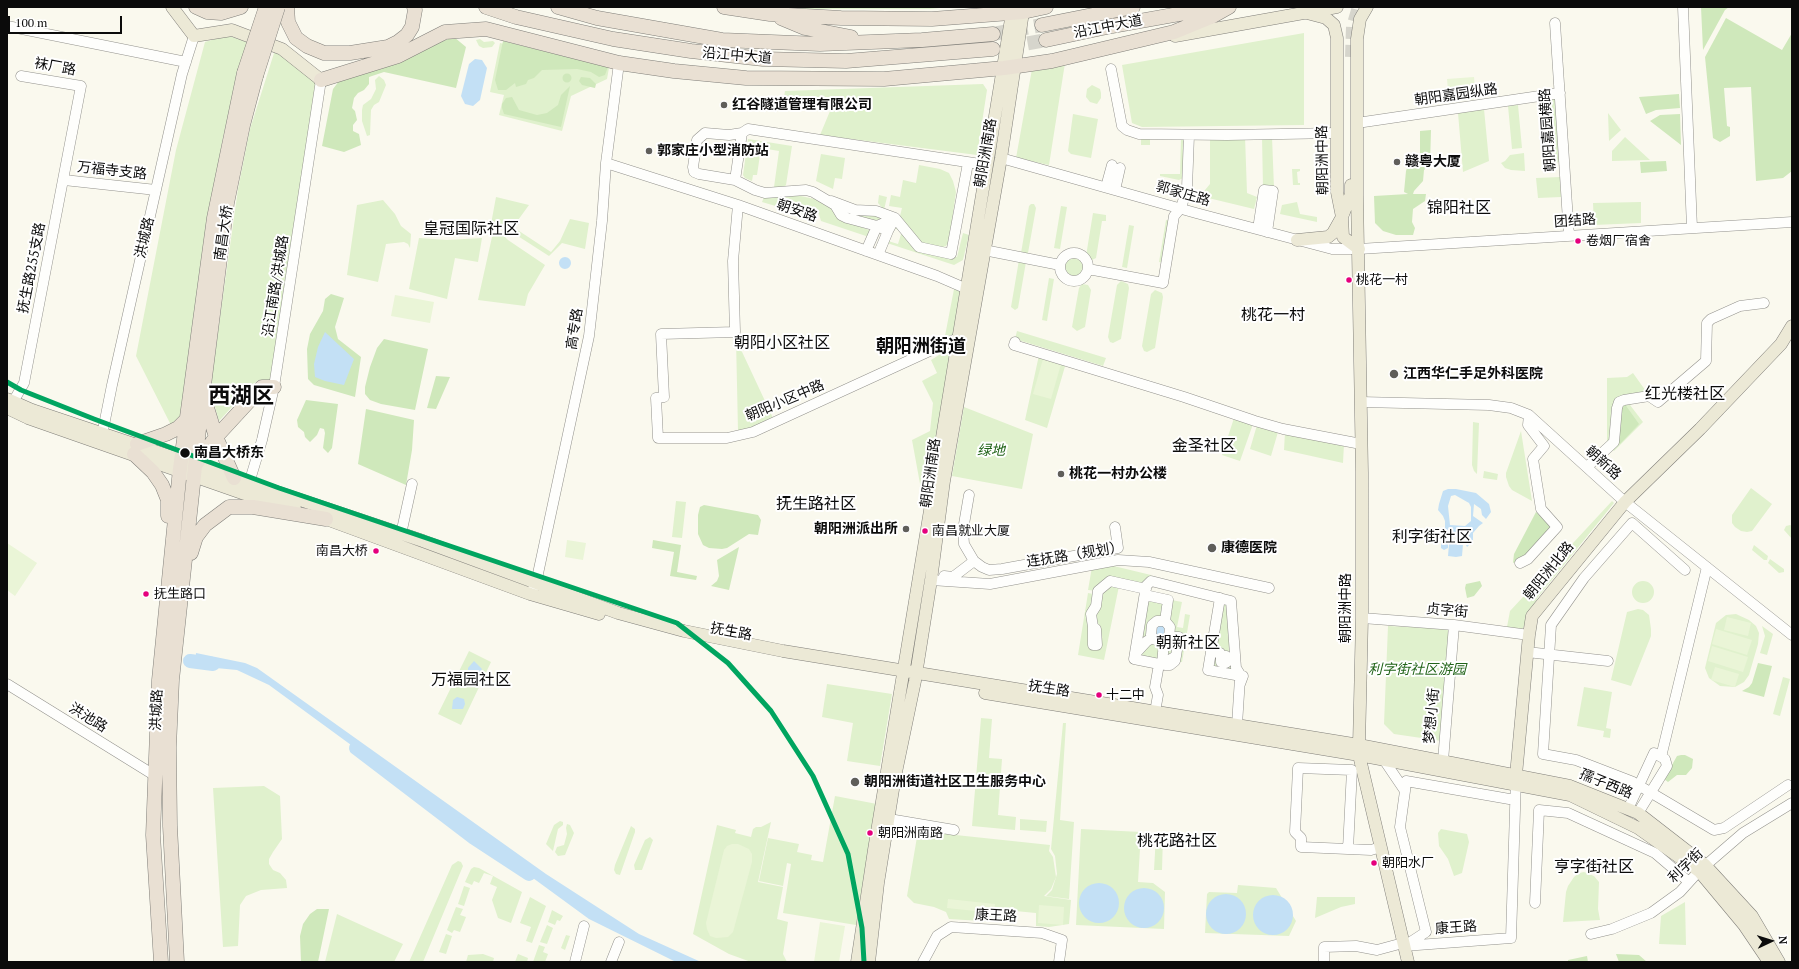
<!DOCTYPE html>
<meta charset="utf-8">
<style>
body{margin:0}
#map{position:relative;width:1799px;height:969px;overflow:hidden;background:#faf9ee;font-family:"PT Serif",serif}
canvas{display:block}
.frame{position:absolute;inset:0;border:8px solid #0b0b0b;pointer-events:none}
.north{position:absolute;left:1751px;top:921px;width:40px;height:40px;-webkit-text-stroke:3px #fff;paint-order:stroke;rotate:86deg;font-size:11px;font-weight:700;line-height:16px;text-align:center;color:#0b0b0b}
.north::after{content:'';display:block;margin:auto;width:14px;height:18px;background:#0b0b0b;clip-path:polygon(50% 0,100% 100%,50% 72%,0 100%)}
.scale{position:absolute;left:8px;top:16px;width:114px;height:18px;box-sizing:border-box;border:2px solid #0b0b0b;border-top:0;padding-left:5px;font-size:12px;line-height:14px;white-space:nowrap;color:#0b0b0b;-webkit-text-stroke:3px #fff;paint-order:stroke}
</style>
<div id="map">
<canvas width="1799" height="969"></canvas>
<div class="frame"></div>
<div class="north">N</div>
<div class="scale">100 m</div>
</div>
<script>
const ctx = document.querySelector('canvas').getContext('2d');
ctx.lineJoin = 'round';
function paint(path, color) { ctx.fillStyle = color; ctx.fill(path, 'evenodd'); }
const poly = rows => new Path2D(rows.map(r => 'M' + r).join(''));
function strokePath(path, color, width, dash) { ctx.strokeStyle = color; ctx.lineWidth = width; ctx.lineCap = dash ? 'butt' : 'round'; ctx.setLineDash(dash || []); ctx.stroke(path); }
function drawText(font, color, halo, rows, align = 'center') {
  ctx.font = font + ' "PT Serif","Noto Sans SC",serif'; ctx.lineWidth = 4; ctx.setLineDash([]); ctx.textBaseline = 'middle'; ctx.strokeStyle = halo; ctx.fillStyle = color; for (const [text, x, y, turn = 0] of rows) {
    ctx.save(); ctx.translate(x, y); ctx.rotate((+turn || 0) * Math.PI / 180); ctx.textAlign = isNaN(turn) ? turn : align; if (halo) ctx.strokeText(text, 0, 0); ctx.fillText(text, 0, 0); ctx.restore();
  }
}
paint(poly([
 [770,7,949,7,930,9,785,9],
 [1304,33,1304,125,1142,127,1132,123,1122,65],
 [229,36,247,42,223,137,197,292,178,439,136,356,176,150,205,42,221,37],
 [480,39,484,42,493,41,495,43,492,47,483,48,479,46,476,40],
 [500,43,609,68,607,79,571,96,562,131,499,115,504,95,490,92],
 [275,50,319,81,270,381,259,380,253,384,219,421,210,389,238,189,250,129],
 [1065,63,1049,165,1016,158,1032,69],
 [379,76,384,80,386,85,379,102,374,105,371,110,370,135,367,136,362,121,362,110,363,105,371,99,376,89,375,80],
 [983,84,987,90,977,155,820,135,830,111,783,104,785,91],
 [1092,85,1100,89,1101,93,1101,98,1097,104,1090,102,1086,97,1087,89],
 [1555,98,1560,161,1545,169,1540,99],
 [1518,105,1522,148,1512,149,1508,106],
 [1484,109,1489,161,1463,172,1458,113],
 [1608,113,1621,130,1609,141],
 [1073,114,1098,119,1091,158,1071,154,1068,151],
 [1141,136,1184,137,1183,178,1179,180,1160,176,1160,174,1180,174,1181,138,1150,138,1150,145,1141,145],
 [1245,136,1247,193,1257,197,1254,209,1200,196,1210,184,1210,137],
 [1262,137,1272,137,1274,188,1263,188],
 [1625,137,1650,160,1612,161,1612,151],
 [748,139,792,146,786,185,784,188,774,187,779,151,761,148,757,175,753,175,752,181,745,178,743,175],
 [1524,153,1525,171,1511,170,1505,168,1501,163,1505,161,1510,155],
 [821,154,845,158,842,179,835,178,833,189,816,181],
 [919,165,940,169,949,173,953,181,956,192,949,242,946,246,940,248,919,245,900,216,902,208,889,206,891,195,900,197,903,180,916,183],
 [1292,169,1300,169,1300,171,1297,172,1298,183,1300,183,1300,185,1293,185],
 [1560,177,1561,197,1538,198,1536,178],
 [796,195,819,200,830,206,839,219,872,231,869,237,821,221,819,214,812,209,806,215,762,202,764,197],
 [879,195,887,197,884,210,878,203],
 [496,197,529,205,513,227,551,252,560,241,570,219,589,223,585,249,562,243,549,256,499,224,491,224],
 [383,200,395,214,401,226,411,234,410,248,408,244,404,242,386,244,378,282,347,275,357,205],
 [1297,202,1300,214,1317,217,1317,222,1280,214,1282,205],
 [1641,202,1641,223,1594,225,1593,203],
 [1031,204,1034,204,1036,208,1028,253,1021,253,1029,206],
 [1061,206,1067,207,1060,249,1054,248],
 [846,211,883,216,877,223,847,214],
 [1093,213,1106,215,1106,221,1102,221,1096,258,1092,260,1087,258,1086,256],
 [1166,220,1172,221,1165,263,1159,262],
 [1129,225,1134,226,1127,268,1122,267],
 [895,227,899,227,917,248,957,257,963,233,969,235,963,260,954,265,887,243,888,241,898,244,902,231,893,228],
 [496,233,501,233,508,240,545,265,528,294,525,306,478,300,492,237],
 [419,238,447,240,482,238,478,262,455,258,447,299,409,289],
 '1062 267a12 12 0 1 1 24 0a12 12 0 1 1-24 0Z',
 [1019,260,1026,262,1018,308,1015,310,1011,307],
 [1049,278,1054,279,1047,321,1042,320],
 [1121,281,1128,284,1129,288,1121,339,1113,343,1110,342,1108,337,1117,285],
 [1082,284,1088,285,1091,290,1085,327,1077,331,1072,327,1079,288],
 [954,289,964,290,925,511,912,440,930,431,933,403,922,381,937,373,931,360,939,355,933,343,945,336],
 [1155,290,1162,293,1163,297,1155,348,1147,352,1144,351,1142,346,1151,294],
 [1017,331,1106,358,1103,366,1015,339],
 [736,339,773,418,753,430,738,431],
 [1039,355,1066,363,1047,428,1025,420],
 [1633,373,1648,394,1630,405,1643,422,1614,451,1607,444,1607,378,1627,377],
 [964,407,1033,434,1022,489,952,476],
 [1234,418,1253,424,1240,461,1222,455],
 [1473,422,1479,423,1477,474,1474,471,1472,465],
 [1257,425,1278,432,1271,456,1250,449],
 [1521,431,1532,501,1512,490,1509,486,1506,477,1506,473],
 [1285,432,1344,444,1343,463,1284,450],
 [1484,471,1498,474,1497,480,1483,478],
 [1751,488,1772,504,1752,531,1747,532,1741,531,1735,527,1732,523,1732,515],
 [676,501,686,502,682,538,672,537],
 [1612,501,1614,503,1538,597,1522,630,1507,627,1510,611],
 [1790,525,1792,526,1792,539,1784,530,1786,526],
 [1754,545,1768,556,1767,560,1764,560,1752,550],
 [1770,559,1784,569,1784,572,1779,573,1768,563],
 [1093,561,1151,575,1146,586,1145,595,1182,602,1177,627,1183,628,1185,614,1190,615,1182,662,1162,661,1134,656,1142,591,1119,586,1104,660,1078,655,1088,593,1098,595,1098,591,1088,590],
 '1632 592a11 11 0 1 1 22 0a11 11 0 1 1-22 0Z',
 [1222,598,1231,601,1235,672,1212,671],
 [1638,609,1643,610,1649,615,1651,629,1651,636,1631,686,1611,680,1627,612],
 [1736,614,1749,620,1756,626,1759,633,1758,644,1749,675,1744,682,1735,687,1720,686,1709,678,1705,668,1716,623,1726,615],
 [1388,626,1451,629,1442,741,1394,734,1384,724],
 [1762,626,1773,634,1767,655,1760,653,1765,636],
 [469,651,491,662,461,725,438,714],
 [1783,677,1790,679,1780,716,1773,714],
 [827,684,892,694,880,766,847,761,853,723,822,717],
 [1584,687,1612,692,1606,728,1611,729,1610,738,1603,737,1604,731,1577,726],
 [981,718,992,719,989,758,1002,759,998,815,1016,817,1015,830,972,826],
 [1063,723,1066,723,1060,820,1074,822,1069,899,1046,896,1052,890,1057,874,1055,856,1051,849],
 [264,786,280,796,282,839,273,852,269,859,269,864,273,870,280,873,286,880,287,888,261,890,246,896,240,905,238,946,223,947,213,788],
 [835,796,877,804,856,925,783,913,791,864,787,863,783,886,759,881,768,838,799,844,797,852,812,855,811,860,823,862],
 [1020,819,1047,821,1046,832,1020,830],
 [560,821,563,822,563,825,558,829,553,851,546,844,554,825],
 [771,822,758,882,783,887,777,919,788,922,783,954,787,962,751,962,729,954,693,934,717,825,736,830,735,833,751,837,753,829,756,827,761,827],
 [567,824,570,825,574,833,565,855,558,856,555,852,557,847,564,845,567,834,566,828],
 [631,826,635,829,635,832,620,875,616,874,614,870,615,865],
 [1081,829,1141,832,1138,882,1153,883,1165,892,1164,929,1076,925],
 [1441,829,1467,834,1469,842,1462,873,1454,876,1448,859,1439,846,1438,833],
 [918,831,1050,845,1049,851,1053,857,1056,877,1051,889,1044,896,1071,900,1069,924,1049,927,1036,926,1036,913,1015,911,1014,908,1004,908,998,922,949,919,946,912,934,907,914,903,907,896],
 [1156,835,1163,836,1162,870,1154,870],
 [650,837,653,840,642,870,635,870,634,865,645,840],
 [458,861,461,862,463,866,423,962,409,962,452,865],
 [474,867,479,868,522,892,511,923,498,918,492,900,497,887,490,884,493,876,484,873,479,883,474,881,472,885,465,882,471,869],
 [1584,872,1594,876,1599,882,1598,909,1600,920,1563,922,1566,892,1568,886,1574,877,1579,873],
 [1238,885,1276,888,1296,921,1289,936,1205,933,1207,894,1209,892,1237,893],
 [464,886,470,888,464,906,458,904],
 [530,897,546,906,532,943,526,941,531,927,520,923],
 [1317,897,1355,897,1355,904,1341,907,1315,918],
 [1685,902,1686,945,1659,944,1661,916],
 [456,907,463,909,460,915,466,917,460,932,454,930,452,933,447,930],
 [552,910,563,916,560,921,557,920,555,925,548,922],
 [337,914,403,944,394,962,325,962],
 [547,925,553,928,547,944,540,942],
 [446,934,452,936,446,954,439,952],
 [566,935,570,936,565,950,561,948],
 [539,945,545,947,543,952,548,954,545,962,533,962],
 [483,954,494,958,493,962,466,962,468,955],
 [518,954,528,958,527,962,515,962]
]), '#e0f1cd');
paint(poly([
 [1701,7,1729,7,1725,10,1703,50],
 [1726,18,1782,50,1792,33,1792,171,1783,178,1756,181,1751,87,1724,88,1727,126,1730,127,1730,136,1720,142,1713,138,1705,57],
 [454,37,466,47,456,88,384,72,369,77,369,84,364,90,358,93,354,98,352,108,355,111,357,120,353,125,353,131,359,134,361,145,344,152,322,146,333,89,342,77],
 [503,41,608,67,605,75,599,77,591,72,577,69,542,70,534,78,528,80,526,84,516,87,515,83,506,90,498,90,495,80],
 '562.5 78a4.5 4.5 0 1 1 9 0a4.5 4.5 0 1 1-9 0Z',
 [581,77,590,78,596,84,595,88,582,85,579,81],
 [570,86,561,127,504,114,502,108,502,104,506,98,512,97,519,110,537,115,547,113,558,105,561,95],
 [1679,94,1680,108,1656,110,1646,114,1639,97],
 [1680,114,1681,145,1650,121,1660,115],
 [1431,130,1430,165,1424,170,1423,181,1414,191,1413,194,1426,194,1425,201,1413,209,1412,222,1415,228,1413,235,1396,235,1383,231,1375,223,1374,196,1408,194,1404,192,1406,171,1407,168,1417,168,1420,166,1420,131],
 [1666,161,1667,171,1641,173,1640,162],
 [331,294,344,298,335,327,338,339,361,357,355,397,314,385,308,379,307,349,310,334,323,311,325,299],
 [384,339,428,349,415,410,381,404,370,400,365,394,365,387,370,367,377,348],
 [436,376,450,377,436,409,427,408],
 [306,400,338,404,332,448,328,453,323,448,325,433,324,429,320,428,317,435,310,442,305,437,304,432,298,427,297,420],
 [1624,403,1639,424,1620,444,1617,441,1619,408],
 [366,409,414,420,412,450,406,485,358,464],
 [704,505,758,515,761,520,758,535,749,534,727,548,722,549,709,548,703,545,698,534,698,515,700,507],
 [1536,512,1552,527,1527,556,1513,563,1514,554],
 [653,540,681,545,677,572,697,576,696,580,670,576,674,552,652,548],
 [739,547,729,590,711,586,717,581,719,576,717,560],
 [1480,581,1482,586,1474,596,1467,598,1465,588,1466,584],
 [1758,663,1772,666,1764,697,1742,691,1749,687,1752,683],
 [1681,755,1685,755,1693,759,1692,768,1686,775,1677,775,1668,782,1664,779,1677,756],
 [317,909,329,909,318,962,301,962,300,936,303,924,310,914],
 [1616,954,1639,955,1647,962,1619,962],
 [1587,956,1588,962,1568,962,1568,960]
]), '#cfe8bb');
paint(poly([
 [1474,77,1476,99,1449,102,1447,79],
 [395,295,434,302,430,323,391,316],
 [1043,359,1061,364,1051,399,1033,394],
 [567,540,586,543,583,560,565,557],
 [7,543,37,563,15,596,7,590],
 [1727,617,1751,623,1748,636,1724,630],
 [1716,629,1752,640,1747,655,1712,644],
 [1712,646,1748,657,1743,672,1708,661],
 [1715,667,1739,674,1735,687,1711,680],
 [732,844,738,844,749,849,752,854,752,862,733,932,728,937,716,938,710,936,707,929,706,923,724,850,727,846],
 [948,899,995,904,994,913,947,908],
 [1039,905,1064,907,1063,925,1038,923],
 [820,922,845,926,839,962,814,962]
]), '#eaf5d7');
paint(poly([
 [475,59,482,60,487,68,480,100,473,106,465,104,461,96,469,64],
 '559 263a6 6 0 1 1 12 0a6 6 0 1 1-12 0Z',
 [325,332,354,359,344,385,325,381,315,377,314,364,318,347],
 [1448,489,1456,489,1476,493,1489,504,1491,512,1486,519,1482,515,1481,509,1474,504,1473,516,1483,523,1479,526,1473,533,1473,541,1467,547,1462,537,1456,534,1453,534,1448,539,1448,548,1444,550,1441,548,1441,540,1445,527,1445,521,1443,516,1438,510,1439,504,1443,491],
 [1455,495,1469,503,1471,507,1471,521,1465,526,1450,525,1448,506,1451,496],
 [1449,544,1463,544,1462,556,1456,557,1448,556],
 [1158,624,1168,627,1162,638,1154,634],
 [196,653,245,663,257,668,546,874,639,934,701,962,676,962,589,919,269,685,237,670,195,666],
 [474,661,482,669,479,674,475,676,468,673,468,668],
 [457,697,464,699,465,704,463,709,452,709,453,700],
 '1079 903a20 20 0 1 1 40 0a20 20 0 1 1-40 0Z',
 '1124 908a20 20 0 1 1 40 0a20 20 0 1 1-40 0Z',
 '1206 914a20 20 0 1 1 40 0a20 20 0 1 1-40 0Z',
 '1253 915a20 20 0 1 1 40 0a20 20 0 1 1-40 0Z'
]), '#c3e0f5');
strokePath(poly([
 [190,661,213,664],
 [356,748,474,838,529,874]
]), '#c3e0f5', 14);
strokePath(poly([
 [1351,57,1352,27,1358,7]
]), '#d6d5cc', 12, [12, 6]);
strokePath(poly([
 [993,34,1042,25],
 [1007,47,1046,40]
]), '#d6d5cc', 14, [14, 7]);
const minor = poly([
 [1683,7,1692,228],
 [1555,23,1569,236],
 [7,26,186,62],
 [1111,69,1122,126,1127,130,1139,134,1227,135,1337,133],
 [1357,123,1560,93],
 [1001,158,1196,213,1332,249,1359,249,1792,222],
 [606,163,738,205,937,276,974,292],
 [64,180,156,190],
 [735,180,699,174,694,172,693,167,697,140,705,133,729,135,742,133],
 [1106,187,1112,165],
 [1115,190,1120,168],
 [831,201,855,210,876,211,895,218,919,247,951,254,968,163],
 [738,205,733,261,735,332,661,334,664,397,656,398,658,438,727,438,753,432,958,338],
 [1258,229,1264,190,1273,191,1267,232],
 [888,231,895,218,877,226,847,218,841,215,835,205,813,192,806,190,765,193,755,190,735,180,742,133,748,129,987,165],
 [984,250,1060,265],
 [866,251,877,226,888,231,878,255],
 '1060 267a14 14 0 1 1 28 0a14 14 0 1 1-28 0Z',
 [1088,269,1163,283,1174,216,1181,208,1187,188,1189,135],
 [1015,342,1014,345,1184,397,1255,421,1283,429,1361,444],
 [13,402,24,383,81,86,21,76],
 [1361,402,1489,405,1511,408,1529,415,1625,502,1792,635],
 [101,440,112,385,182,74,194,36],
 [1587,467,1614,442,1617,408,1619,402,1624,400,1649,396,1658,402,1706,361,1707,323,1711,319,1740,306,1764,303],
 [247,490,262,440,274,387,321,80],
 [969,495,963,530,964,544,974,561,982,567,989,570,1002,569,1118,548,1115,527],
 [401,534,412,484],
 [1520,563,1528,559,1557,527,1541,509,1533,459,1544,446,1528,425,1529,415],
 [1685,570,1632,523,1584,578,1551,625,1543,754,1576,760,1633,782,1714,830,1724,828,1788,785],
 [944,576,953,577,974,561],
 [931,580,990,584,1118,560,1149,562,1269,588],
 [533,589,536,583,589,336,602,221,606,163,619,63],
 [1145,595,1168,600,1165,621],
 [1220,598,1208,670,1241,676],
 [1362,618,1454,625,1529,635],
 [1093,627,1093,645,1097,645,1096,629,1093,627,1091,614,1096,606,1098,591,1110,581,1146,589],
 [1169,637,1179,637,1176,656],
 [1153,638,1151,635,1152,625,1157,621,1165,621,1170,627,1169,637,1162,641],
 [1214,652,1220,653,1221,657,1226,656,1228,661,1226,663,1221,662,1221,657],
 [1527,652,1608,661],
 [1135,654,1147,641,1153,638,1156,640,1162,641,1164,642,1162,664],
 [1159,664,1166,665,1170,665,1175,661,1176,656,1162,664],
 [7,684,154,775],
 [1155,712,1158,695,1155,687,1159,664,1134,659,1146,586,1151,581,1231,601,1236,668,1241,676,1243,676,1240,684],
 [1237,725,1240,678],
 [1661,757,1707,567],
 [1384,760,1405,791,1400,827,1426,932,1406,945],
 [1443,761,1454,625],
 [1405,791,1406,781,1515,800],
 [1628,809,1654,753,1665,759,1667,766,1638,813],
 [889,819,954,830],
 [1348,849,1352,770,1298,768,1295,832,1301,838,1301,847,1371,850,1381,847],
 [1535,903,1539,810,1568,813,1655,853,1689,882],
 [1591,934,1612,929,1651,913,1680,892,1699,871,1743,833,1792,803],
 [1404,946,1511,938,1516,778],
 [575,962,584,926],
 [611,962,619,942],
 [923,962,937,936,951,927,1042,933,1062,940,1059,962],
 [1324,962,1324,947,1356,946,1377,950,1403,943]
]);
const major = poly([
 [172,7,194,36,232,30,282,49,321,80],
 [1367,7,1360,19,1357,39,1357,195,1362,472,1362,618,1359,745,1359,755,1408,962],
 [1307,13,1326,18,1334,25,1337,38,1337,192,1342,217,1343,237,1359,249],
 [1175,36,1337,7],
 [1297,240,1328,237,1333,233,1342,217,1351,194,1351,185],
 [7,399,32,410,423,541,618,613,684,631,783,651,1359,745,1570,786,1638,813,1705,865,1752,916,1779,962],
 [7,408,28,418,245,494,295,509],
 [318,516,530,594,599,614],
 [985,693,1359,755,1570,795,1638,828,1699,871,1744,925,1769,962],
 [1516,775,1529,635,1532,616,1625,502,1700,429,1781,344,1792,326],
 [857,962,874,850,1012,13],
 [869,962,878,883,895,777,915,681,931,580,944,481,1001,158,1023,12]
]);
const highway = poly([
 [196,7,207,12,221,13,241,7],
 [287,7,288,22,296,38,307,46,324,53,350,53,388,47,398,42,407,35,412,27,415,10,414,7],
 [486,7,516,17,613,39,691,51,763,59,846,61,993,49],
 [558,7,597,18,722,40,820,44,922,40,993,34],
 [724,7,770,14,841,18,932,19,1023,12,1046,7],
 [781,18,805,28,851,37],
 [1042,25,1133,7],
 [1046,40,1112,26,1218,7],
 [321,80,398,56,445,32,486,29,619,63,674,71,746,78,884,79,1004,68,1052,61,1174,32,1213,16,1229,7],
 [204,398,216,437,234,478],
 [137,444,166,434,178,428,187,419],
 [134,454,153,472,162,485,168,500,168,516],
 [196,464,216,437,262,387,274,387],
 [191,553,196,537,205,525,229,507,253,507,326,519],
 [161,962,153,835,159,680,180,469,205,284,214,218,244,73],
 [177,962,170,826,169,747,172,680,202,401,227,203,243,125,256,76]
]);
strokePath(minor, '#93928d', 11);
strokePath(major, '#807f7a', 13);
strokePath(highway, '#807f7a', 15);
strokePath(minor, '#fefefc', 10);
strokePath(major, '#ece9d6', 12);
strokePath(highway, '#e9e0d3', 14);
const highwayBridge = poly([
 [244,73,266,7],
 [256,76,278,7]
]);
strokePath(highwayBridge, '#807f7a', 15, []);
strokePath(highwayBridge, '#e9e0d3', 14);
strokePath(poly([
 [7,382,21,390,94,419,279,488,677,623,728,663,771,711,813,776,848,854,862,928,864,962]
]), '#00a560', 5);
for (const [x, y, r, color] of [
 [724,105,4,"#5f5e5a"],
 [649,151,4,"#5f5e5a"],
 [1397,162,4,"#5f5e5a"],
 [1578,241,3.5,"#e5007d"],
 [1349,280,3.5,"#e5007d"],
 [1394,374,5,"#5f5e5a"],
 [185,453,5.5,"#0b0b0b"],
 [1061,474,4,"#5f5e5a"],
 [906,529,4,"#5f5e5a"],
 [925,531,3.5,"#e5007d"],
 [1212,548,5,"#5f5e5a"],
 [376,551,3.5,"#e5007d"],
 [146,594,3.5,"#e5007d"],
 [1099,695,3.5,"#e5007d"],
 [855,782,5,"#5f5e5a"],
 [870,833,3.5,"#e5007d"],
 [1374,863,3.5,"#e5007d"]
]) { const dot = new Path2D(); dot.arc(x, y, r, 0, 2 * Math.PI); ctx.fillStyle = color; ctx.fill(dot); strokePath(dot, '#fff', 1.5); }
drawText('13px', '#0b0b0b', '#fff', [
 ["卷烟厂宿舍",1586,241],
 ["桃花一村",1356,280],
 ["南昌就业大厦",932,531],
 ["南昌大桥",368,551,"right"],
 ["抚生路口",154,594],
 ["十二中",1106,695],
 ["朝阳洲南路",878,833],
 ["朝阳水厂",1382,863]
], 'left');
drawText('14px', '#0b0b0b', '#fff', [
 ["沿江中大道",1108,27,-11],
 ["沿江中大道",737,56,5],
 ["袜厂路",55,67,10],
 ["朝阳嘉园纵路",1456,95,-8],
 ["朝阳嘉园横路",1548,130,-94],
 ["朝阳洲南路",986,153,-80],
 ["朝阳洲中路",1323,160,-91],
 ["万福寺支路",112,171,6],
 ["郭家庄路",1183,194,16],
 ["朝安路",797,211,19],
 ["团结路",1575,221,-4],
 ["南昌大桥",224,233,-82],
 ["洪城路",145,238,-77],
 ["抚生路255支路",32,268,-79],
 ["沿江南路/洪城路",276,286,-81],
 ["高专路",575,329,-81],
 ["朝阳小区中路",785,401,-23],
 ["朝新路",1603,463,42],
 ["朝阳洲南路",931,473,-82],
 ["连抚路（规划）",1075,555,-9],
 ["朝阳洲北路",1549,571,-51],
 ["朝阳洲中路",1346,608,-90],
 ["贞字街",1447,611,5],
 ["抚生路",731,632,10],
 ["抚生路",1049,689,9],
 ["洪城路",157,710,-87],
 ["梦想小街",1432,716,-85],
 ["洪池路",88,718,32],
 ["孺子西路",1606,784,22],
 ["利字街",1686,866,-44],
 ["康王路",996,916,3],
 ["康王路",1456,928,-4]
]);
drawText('bold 14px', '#0b0b0b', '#fff', [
 ["红谷隧道管理有限公司",732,105],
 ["郭家庄小型消防站",657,151],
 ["赣粤大厦",1405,162],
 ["江西华仁手足外科医院",1403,374],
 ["桃花一村办公楼",1069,474],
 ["朝阳洲派出所",898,529,"right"],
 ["康德医院",1221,548],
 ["朝阳洲街道社区卫生服务中心",864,782]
], 'left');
drawText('italic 14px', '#22641a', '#fff', [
 ["绿地",991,451],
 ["利字街社区游园",1417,670]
]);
drawText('bold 14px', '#0b0b0b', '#fff', [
 ["南昌大桥东",194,453]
], 'left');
drawText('16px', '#0b0b0b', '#fff', [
 ["锦阳社区",1459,208],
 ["皇冠国际社区",471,229],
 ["桃花一村",1273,315],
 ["朝阳小区社区",782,343],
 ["红光楼社区",1685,394],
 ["金圣社区",1204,446],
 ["抚生路社区",816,504],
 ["利字街社区",1432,537],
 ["朝新社区",1188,643],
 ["万福园社区",471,680],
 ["桃花路社区",1177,841],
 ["亨字街社区",1594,867]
]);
drawText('bold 18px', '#0b0b0b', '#fff', [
 ["朝阳洲街道",921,347]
]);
drawText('bold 22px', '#0b0b0b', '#fff', [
 ["西湖区",241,397]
]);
</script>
